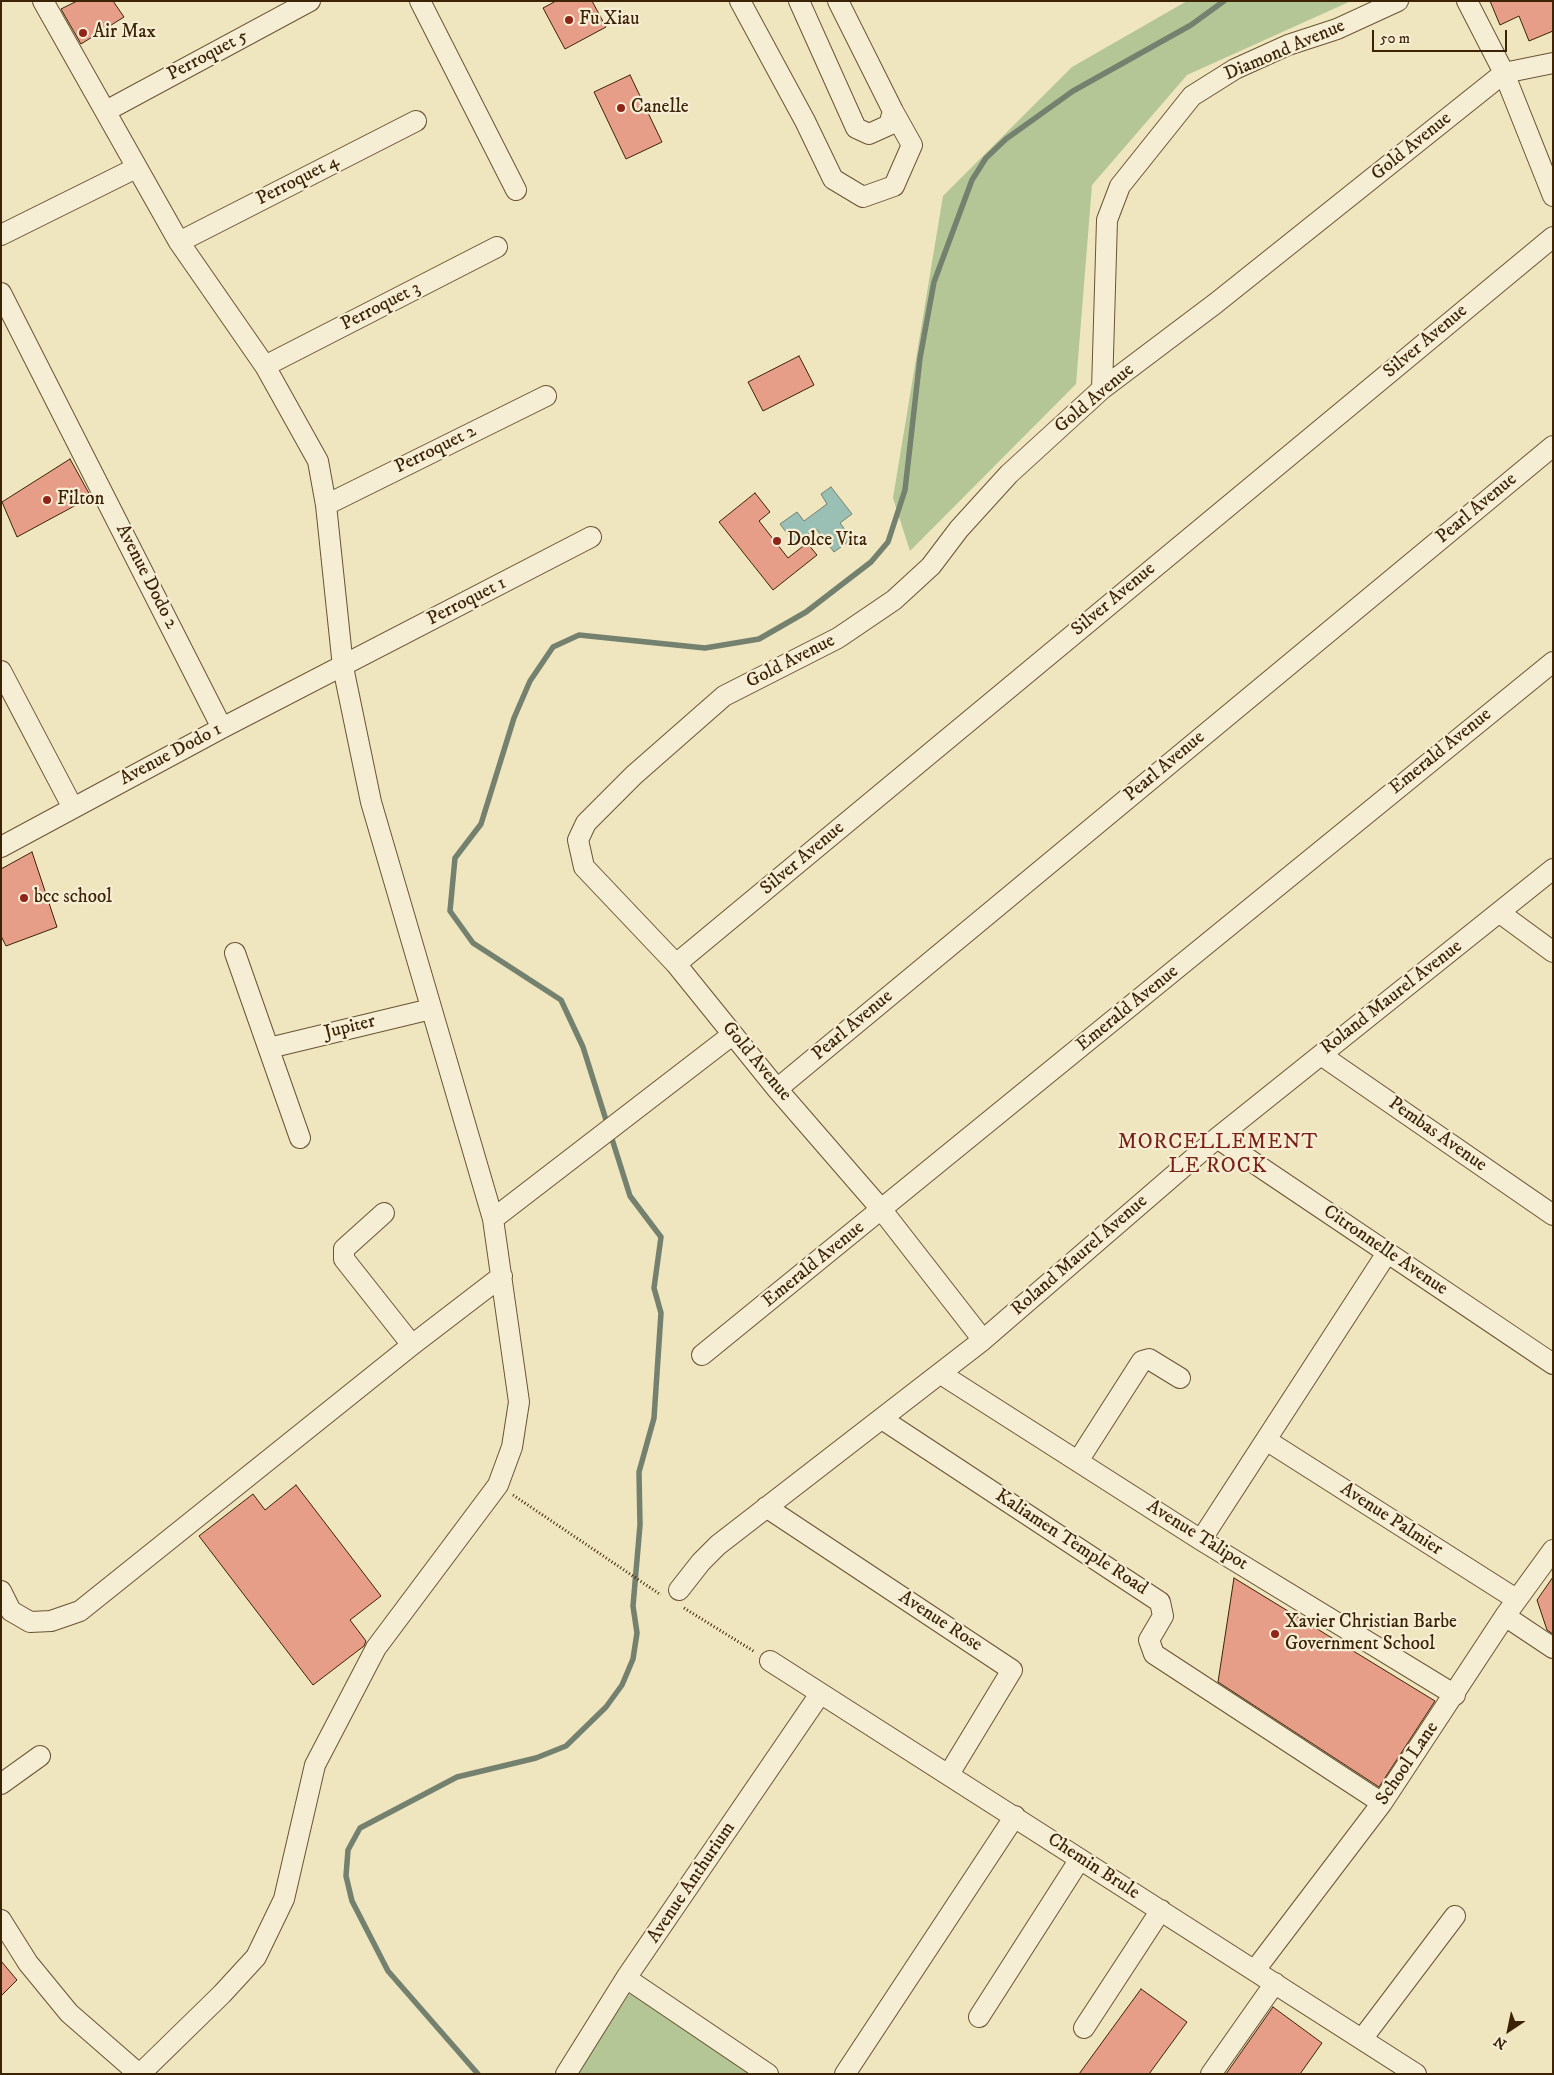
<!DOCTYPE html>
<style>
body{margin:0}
#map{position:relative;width:1554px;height:2075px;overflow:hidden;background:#efe5be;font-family:"IM FELL DW Pica",serif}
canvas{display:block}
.frame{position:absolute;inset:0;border:2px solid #3c2305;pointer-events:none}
.north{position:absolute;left:1484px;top:2005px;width:50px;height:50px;-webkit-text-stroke:4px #f5eed5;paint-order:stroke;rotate:214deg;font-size:14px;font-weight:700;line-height:20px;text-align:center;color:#3c2305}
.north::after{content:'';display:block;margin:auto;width:18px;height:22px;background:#3c2305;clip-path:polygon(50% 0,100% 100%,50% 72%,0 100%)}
.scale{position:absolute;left:1372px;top:30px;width:135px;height:22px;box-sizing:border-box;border:2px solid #3c2305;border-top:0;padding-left:6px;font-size:15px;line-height:18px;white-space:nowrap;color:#3c2305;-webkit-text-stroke:4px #f5eed5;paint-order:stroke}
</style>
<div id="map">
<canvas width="1554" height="2075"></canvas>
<div class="frame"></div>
<div class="north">N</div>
<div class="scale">50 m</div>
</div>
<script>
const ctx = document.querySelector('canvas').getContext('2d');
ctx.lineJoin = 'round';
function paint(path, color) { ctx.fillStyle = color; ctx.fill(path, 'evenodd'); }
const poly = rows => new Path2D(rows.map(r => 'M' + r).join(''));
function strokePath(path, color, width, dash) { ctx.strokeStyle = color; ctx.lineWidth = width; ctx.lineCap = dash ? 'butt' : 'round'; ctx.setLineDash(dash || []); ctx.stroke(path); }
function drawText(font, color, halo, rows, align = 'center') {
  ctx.font = font + ' "IM FELL DW Pica",serif'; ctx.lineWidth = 4.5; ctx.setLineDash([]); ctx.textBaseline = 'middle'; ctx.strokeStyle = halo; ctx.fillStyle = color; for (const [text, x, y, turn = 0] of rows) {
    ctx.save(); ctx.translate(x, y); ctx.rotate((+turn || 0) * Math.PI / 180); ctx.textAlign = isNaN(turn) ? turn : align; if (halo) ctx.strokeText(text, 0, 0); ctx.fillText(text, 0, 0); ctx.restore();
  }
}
paint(poly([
 [1187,1,1351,1,1187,75,1092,185,1076,384,910,551,893,498,943,196,1072,67],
 [631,1991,758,2074,577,2074]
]), '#b4c695');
const water = poly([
 [831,487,852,514,840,523,852,539,834,552,816,529,795,544,780,524,797,512,804,521,827,504,821,494,831,487]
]);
paint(water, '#9abfb5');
strokePath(water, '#74816f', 1);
strokePath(poly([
 [478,2074,388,1971,352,1901,346,1876,348,1850,360,1828,457,1777,536,1758,566,1746,606,1707,622,1685,633,1659,637,1633,633,1606,640,1525,639,1472,654,1418,661,1313,654,1288,661,1237,630,1196,583,1047,561,1000,473,943,450,911,455,858,481,824,514,718,530,681,553,647,579,635,705,648,759,639,806,612,871,562,888,542,905,490,920,358,934,282,972,180,986,158,1006,139,1073,91,1191,25,1224,1]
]), '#74816f', 5.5);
const building = poly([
 [77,1,113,1,124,17,81,44,61,9,77,1],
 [556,1,592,1,606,27,565,49,543,8,556,1],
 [1490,1,1553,1,1553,31,1529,41,1519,16,1500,25,1490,1],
 [630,75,662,142,626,159,594,92,630,75],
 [799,356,814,385,763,411,748,382,799,356],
 [70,459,91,497,17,537,2,502,70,459],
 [755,493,770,512,759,521,788,558,807,543,817,555,773,590,719,522,755,493],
 [32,852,57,927,6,946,1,936,1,869,32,852],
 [296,1485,381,1596,350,1620,366,1641,364,1646,313,1685,199,1536,253,1494,265,1510,296,1485],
 [1553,1577,1553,1634,1547,1630,1537,1600,1553,1577],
 [1234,1578,1435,1701,1379,1787,1218,1682,1234,1578],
 [1,1961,17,1980,1,1996,1,1961],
 [1141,1989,1187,2022,1149,2074,1079,2074,1141,1989],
 [1273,2007,1322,2043,1300,2074,1226,2074,1273,2007]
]);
paint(building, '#e69e89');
strokePath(building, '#3c2305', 1);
const minor = poly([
 [43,1,179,242,265,366,318,461,326,505,343,667,371,802,493,1219,519,1402,512,1447,498,1485,376,1648,315,1765,284,1899,256,1957,222,1994,140,2074],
 [420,1,516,190],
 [740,1,805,121,833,179,863,197,894,186,912,145,893,111],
 [799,1,856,128,869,134,889,125,893,111,838,1],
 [1467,1,1504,73,1553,196],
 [106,111,310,1],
 [1,235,136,168],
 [179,242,416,121],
 [1,293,222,728],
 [265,366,497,247],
 [1102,389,1107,220,1120,186,1192,96,1235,69,1288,45,1337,29,1398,1],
 [326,505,546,396],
 [1,671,73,808],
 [1,847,222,728,591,537],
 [1500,913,1553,952],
 [235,953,300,1138],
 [676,964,1553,237],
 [269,1048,431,1009],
 [1321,1055,1553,1215],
 [777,1089,1553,446],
 [1217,1138,1553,1364],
 [384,1213,344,1249,344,1259,412,1345],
 [493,1219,732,1035],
 [983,1340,881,1209,777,1089,676,964,584,867,578,840,586,823,634,775,724,696,838,638,894,600,931,566,959,529,1009,474,1102,389,1216,303,1504,73,1553,63],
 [702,1355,1553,662],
 [941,1374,1201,1540,1455,1695],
 [882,1419,1160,1602,1163,1616,1149,1640,1154,1654,1382,1803],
 [1266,1440,1516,1599],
 [1078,1461,1142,1361,1149,1359,1180,1378],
 [766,1507,1012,1670,949,1774],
 [1201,1540,1387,1253],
 [679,1590,701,1562,718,1545,983,1340,1217,1138,1553,869],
 [1,1591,11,1611,30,1622,51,1621,80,1611,412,1345,502,1276],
 [1505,1616,1553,1648],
 [770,1661,1416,2074],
 [1,1784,40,1756],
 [1,1920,28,1963,69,2013,139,2074],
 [1255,1970,1382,1803,1505,1616,1553,1550],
 [626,1978,768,2074],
 [979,2017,1080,1859],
 [1084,2028,1161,1910],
 [1362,2039,1455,1916],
 [566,2074,626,1978,820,1694],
 [845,2074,1015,1816],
 [1211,2074,1275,1983]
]);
strokePath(minor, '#695433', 22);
strokePath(poly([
 [513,1495,661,1595],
 [684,1608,755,1652]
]), '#3c2305', 3, [1, 2.5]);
strokePath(minor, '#f5eed5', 20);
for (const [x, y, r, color] of [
 [569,20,5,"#8f2418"],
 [83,33,5,"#8f2418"],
 [621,108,5,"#8f2418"],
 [47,500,5,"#8f2418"],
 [777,541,5,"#8f2418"],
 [24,898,5,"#8f2418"],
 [1275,1634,5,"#8f2418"]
]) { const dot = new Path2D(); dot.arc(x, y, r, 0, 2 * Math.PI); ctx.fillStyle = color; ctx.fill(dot); strokePath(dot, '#f5eed5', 2); }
drawText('19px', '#3c2305', '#f5eed5', [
 ["Fu Xiau",579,20],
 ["Air Max",93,33],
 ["Canelle",631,108],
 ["Filton",57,500],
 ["Dolce Vita",787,541],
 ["bcc school",34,898],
 ["Xavier Christian Barbe",1285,1623],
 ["Government School",1285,1645]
], 'left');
drawText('19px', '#3c2305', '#f5eed5', [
 ["Diamond Avenue",1285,51,-23],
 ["Perroquet 5",208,56,-28],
 ["Gold Avenue",1412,147,-39],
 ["Perroquet 4",298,181,-27],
 ["Perroquet 3",381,307,-27],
 ["Silver Avenue",1426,342,-40],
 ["Gold Avenue",1095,399,-40],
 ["Perroquet 2",436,450,-26],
 ["Pearl Avenue",1477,509,-40],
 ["Avenue Dodo 2",146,577,63],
 ["Silver Avenue",1114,600,-40],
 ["Perroquet 1",467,602,-27],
 ["Gold Avenue",791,662,-27],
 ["Emerald Avenue",1441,752,-39],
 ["Avenue Dodo 1",171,755,-28],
 ["Pearl Avenue",1165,767,-40],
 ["Silver Avenue",803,859,-40],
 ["Roland Maurel Avenue",1392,998,-38],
 ["Emerald Avenue",1128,1009,-39],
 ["Pearl Avenue",853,1026,-40],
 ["Jupiter",350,1028,-14],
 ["Gold Avenue",756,1062,50],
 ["Pembas Avenue",1437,1135,35],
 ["Citronnelle Avenue",1385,1251,34],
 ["Roland Maurel Avenue",1080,1256,-41],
 ["Emerald Avenue",814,1265,-39],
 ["Avenue Palmier",1391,1520,33],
 ["Avenue Talipot",1197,1536,32],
 ["Kaliamen Temple Road",1071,1543,33],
 ["Avenue Rose",940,1622,33],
 ["School Lane",1408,1764,-56],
 ["Chemin Brule",1093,1867,33],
 ["Avenue Anthurium",692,1883,-56]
]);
ctx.letterSpacing = '1px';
drawText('21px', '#7a1f14', '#f5eed5', [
 ["MORCELLEMENT",1218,1144],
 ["LE ROCK",1218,1168]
]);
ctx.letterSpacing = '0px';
</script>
